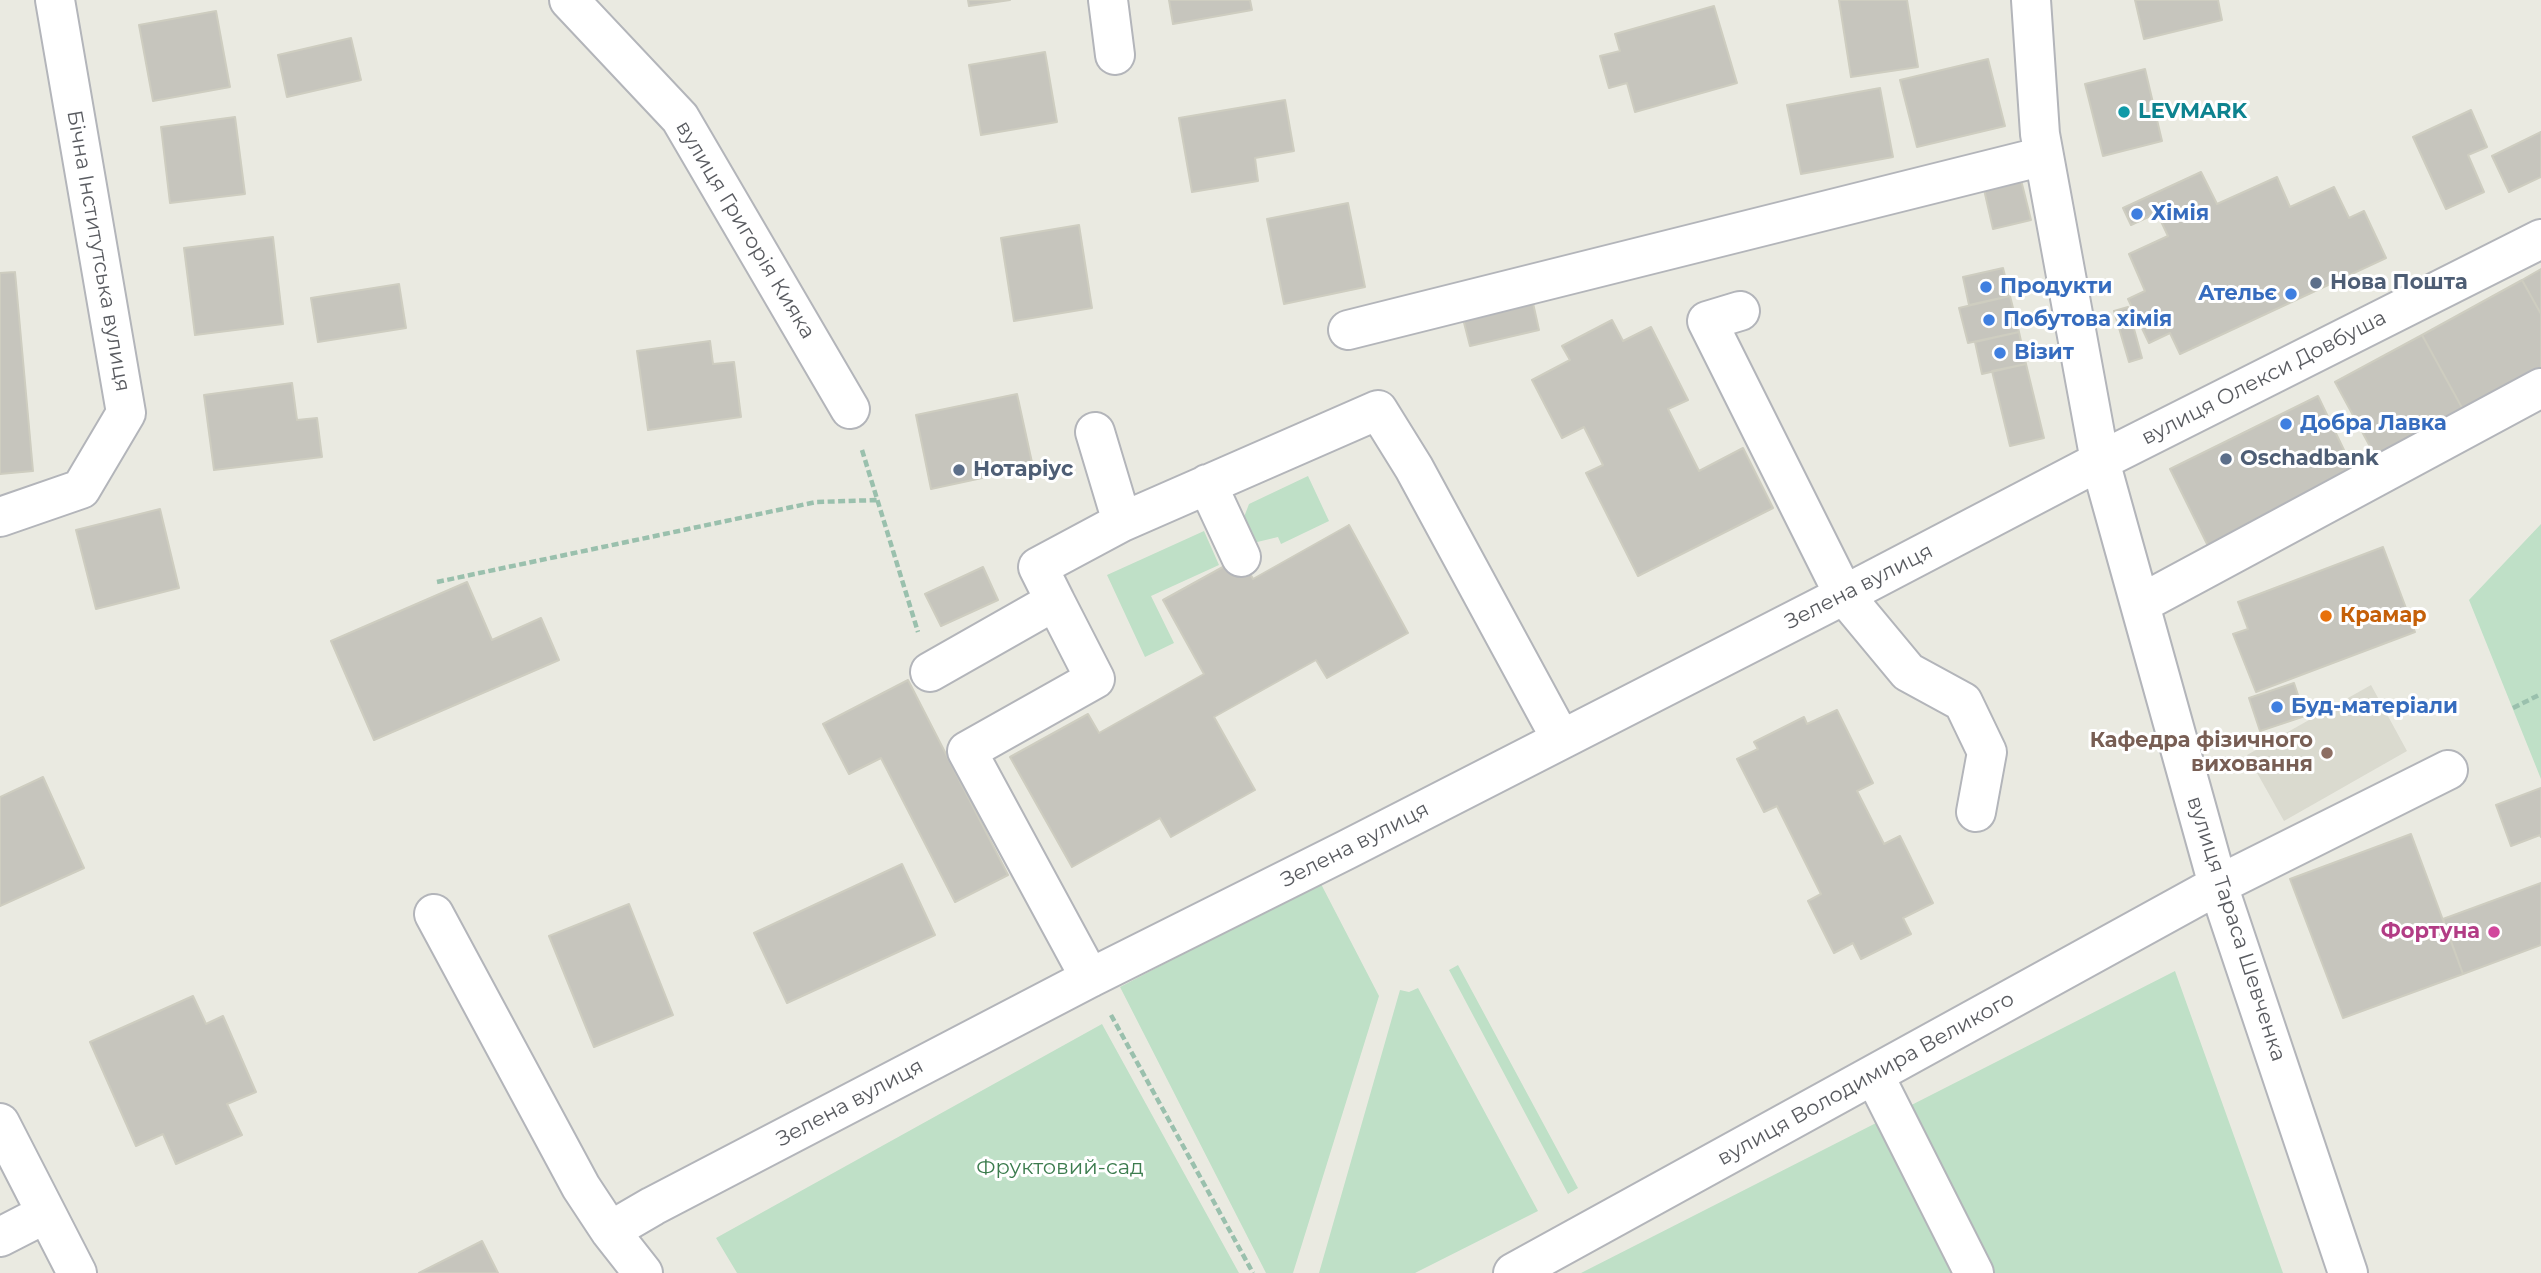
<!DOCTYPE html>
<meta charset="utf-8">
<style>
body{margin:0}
canvas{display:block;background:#eaeae1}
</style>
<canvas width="2541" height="1273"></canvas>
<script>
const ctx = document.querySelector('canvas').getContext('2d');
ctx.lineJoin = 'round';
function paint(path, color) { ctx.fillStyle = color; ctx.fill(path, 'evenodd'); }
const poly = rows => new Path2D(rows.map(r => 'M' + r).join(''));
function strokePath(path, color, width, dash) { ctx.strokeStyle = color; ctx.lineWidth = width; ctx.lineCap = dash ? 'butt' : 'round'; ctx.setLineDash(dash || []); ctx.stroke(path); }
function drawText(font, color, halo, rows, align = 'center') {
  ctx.font = font + ' Montserrat,sans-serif'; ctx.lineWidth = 6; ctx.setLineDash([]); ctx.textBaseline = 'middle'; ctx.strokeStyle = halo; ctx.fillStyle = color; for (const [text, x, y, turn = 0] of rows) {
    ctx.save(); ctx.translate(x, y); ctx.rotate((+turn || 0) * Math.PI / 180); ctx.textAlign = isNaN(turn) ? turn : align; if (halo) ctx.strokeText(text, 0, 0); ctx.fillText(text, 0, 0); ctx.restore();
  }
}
paint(poly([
 [2371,685,2407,751,2284,821,2247,755]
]), '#dadacf');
paint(poly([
 [1308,476,1329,521,1281,544,1278,537,1249,544,1241,525,1249,504],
 [2541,524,2541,779,2469,600],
 [1204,531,1219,565,1151,596,1174,643,1145,657,1107,575],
 [1321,884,1379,996,1293,1273,1266,1273,1120,987,1309,888,1311,889],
 [1458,965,1578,1188,1568,1194,1449,970],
 [2175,971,2283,1273,1581,1273],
 [1418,988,1538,1211,1415,1273,1319,1273,1400,990,1409,992],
 [1102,1024,1239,1273,737,1273,716,1238]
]), '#bfe0c7');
const building = poly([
 [968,0,1010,0,969,6,968,0],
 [1169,0,1250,0,1252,10,1173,24,1169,0],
 [1839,0,1907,0,1918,67,1851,77,1839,0],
 [2135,0,2218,0,2222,20,2144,39,2135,0],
 [1714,6,1737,83,1635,112,1627,83,1609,88,1600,56,1620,51,1615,34,1714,6],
 [216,11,230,87,153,101,139,25,216,11],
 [351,38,361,80,287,97,278,55,351,38],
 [1045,52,1057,122,981,135,969,65,1045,52],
 [1988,59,2005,126,1917,147,1900,80,1988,59],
 [2145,69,2162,141,2103,156,2085,84,2145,69],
 [1880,88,1893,157,1801,174,1787,105,1880,88],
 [1285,100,1294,151,1255,158,1258,181,1192,192,1179,118,1285,100],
 [2471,110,2487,147,2468,155,2484,192,2446,209,2413,137,2471,110],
 [235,117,245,194,170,203,161,127,235,117],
 [2541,132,2541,177,2509,192,2492,156,2541,132],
 [2201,172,2217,204,2277,177,2290,207,2334,187,2349,218,2364,211,2386,258,2180,354,2170,333,2149,343,2128,299,2145,291,2129,254,2168,236,2157,213,2131,225,2123,208,2201,172],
 [2020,176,2031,220,1993,229,1983,185,2020,176],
 [1348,203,1365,287,1284,304,1267,219,1348,203],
 [1079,225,1092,308,1014,321,1001,238,1079,225],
 [273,237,283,324,195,335,184,248,273,237],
 [2003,268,2010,296,1969,305,1963,277,2003,268],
 [2541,269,2541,314,2522,280,2541,269],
 [15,272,33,471,0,474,0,273,15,272],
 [2522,280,2541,314,2541,374,2466,415,2422,335,2522,280],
 [399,284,406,328,318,342,311,298,399,284],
 [1531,294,1539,330,1470,346,1461,311,1531,294],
 [2010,296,2019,332,1968,343,1959,308,2010,296],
 [2128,307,2142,358,2129,362,2114,311,2128,307],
 [1612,320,1623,341,1651,327,1688,400,1668,409,1699,471,1743,448,1773,508,1638,576,1586,473,1603,465,1584,427,1562,438,1532,380,1570,360,1562,346,1612,320],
 [2019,332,2026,364,1982,374,1975,342,2019,332],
 [2422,335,2466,415,2379,463,2335,382,2422,335],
 [710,341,713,364,734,362,741,417,648,430,637,351,710,341],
 [2026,364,2044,438,2010,446,1992,371,2026,364],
 [292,383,297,420,317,418,322,457,214,470,204,395,292,383],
 [1017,394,1033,467,931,489,916,415,1017,394],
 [2318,396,2356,475,2209,548,2170,469,2318,396],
 [160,509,179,588,96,609,76,530,160,509],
 [1349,525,1408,633,1327,678,1316,660,1214,717,1255,790,1171,837,1160,818,1072,867,1010,757,1088,714,1099,733,1204,674,1163,600,1241,557,1253,579,1349,525],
 [2383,547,2415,632,2256,692,2233,634,2248,629,2238,602,2383,547],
 [983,567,998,600,941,626,925,594,983,567],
 [467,582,492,640,541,618,559,660,374,740,331,641,467,582],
 [908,680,1008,875,955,902,881,758,849,774,823,724,908,680],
 [2294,683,2305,716,2260,731,2249,698,2294,683],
 [1837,710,1873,783,1857,791,1884,844,1900,836,1933,903,1903,918,1911,934,1861,959,1853,943,1834,953,1808,901,1821,894,1777,806,1764,812,1737,759,1758,749,1754,742,1804,717,1807,724,1837,710],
 [43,777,84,868,0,906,0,797,43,777],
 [2541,788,2541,837,2540,835,2511,846,2496,805,2541,788],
 [2411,834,2463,974,2343,1018,2290,879,2411,834],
 [902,864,935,935,787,1003,754,933,902,864],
 [2541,883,2541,945,2463,974,2443,919,2541,883],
 [629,904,673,1015,594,1047,549,936,629,904],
 [193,996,206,1024,223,1016,256,1092,227,1104,242,1135,176,1164,163,1134,136,1146,90,1042,193,996],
 [482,1241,498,1273,419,1273,482,1241]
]);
paint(building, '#c6c5bd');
strokePath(building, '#cecdc0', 2);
const minor = poly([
 [569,0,680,118,850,409],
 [1108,0,1115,55],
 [2031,0,2040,134,2100,461,2218,885,2348,1273],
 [1740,311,1707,321,1844,595,1908,672,1963,702,1987,752,1976,812],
 [1348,330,2044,156],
 [1095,432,1122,522],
 [1207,484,1241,557],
 [0,517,81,489,126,413,55,0],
 [1055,601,1095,679,967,751,1090,978],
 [2140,604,2541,388],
 [930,672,1055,601,1038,567,1122,522,1378,410,1414,468,1561,739],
 [434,914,581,1187,610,1231,643,1273],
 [1874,1075,1974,1273],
 [0,1123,77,1273],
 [610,1231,653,1206,1090,978,1346,850,1844,595,2100,461,2541,239],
 [0,1237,45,1214],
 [1513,1273,2218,885,2448,770]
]);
strokePath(minor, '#b3b5ba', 42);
strokePath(poly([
 [862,450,918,632],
 [437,582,816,502,878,500],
 [2513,708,2541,694],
 [1111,1015,1253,1273]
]), '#9ac0ad', 4.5, [7, 3.5]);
strokePath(minor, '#fff', 38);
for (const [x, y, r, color] of [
 [2124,112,7,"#0f9aa8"],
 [2137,214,7,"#3f7fe0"],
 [2316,283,7,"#5c6f8a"],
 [1986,287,7,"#3f7fe0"],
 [2291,294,7,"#3f7fe0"],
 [1989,320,7,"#3f7fe0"],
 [2000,353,7,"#3f7fe0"],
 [2286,424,7,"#3f7fe0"],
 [2226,459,7,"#5c6f8a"],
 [959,470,7,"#5c6f8a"],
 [2326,616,7,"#e8710a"],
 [2277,707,7,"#3f7fe0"],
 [2327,753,7,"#8d6e63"],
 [2494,932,7,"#d1479c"]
]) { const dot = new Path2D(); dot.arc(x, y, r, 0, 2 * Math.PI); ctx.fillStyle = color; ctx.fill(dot); strokePath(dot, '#fff', 2.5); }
drawText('bold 21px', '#0d838f', '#fff', [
 ["LEVMARK",2138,112]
], 'left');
drawText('bold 21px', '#366cbe', '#fff', [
 ["Хімія",2151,214],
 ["Продукти",2000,287],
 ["Ательє",2277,294,"right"],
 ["Побутова хімія",2003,320],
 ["Візит",2014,353],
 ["Добра Лавка",2300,424],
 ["Буд-матеріали",2291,707]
], 'left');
drawText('21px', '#595b60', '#fff', [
 ["вулиця Григорія Кияка",745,230,59],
 ["Бічна Інститутська вулиця",98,251,80],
 ["вулиця Олекси Довбуша",2264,378,-27],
 ["Зелена вулиця",1859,587,-27],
 ["Зелена вулиця",1355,845,-27],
 ["вулиця Тараса Шевченка",2236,929,72],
 ["вулиця Володимира Великого",1866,1079,-29],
 ["Зелена вулиця",850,1103,-28]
]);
drawText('bold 21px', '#4e5e75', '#fff', [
 ["Нова Пошта",2330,283],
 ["Oschadbank",2240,459],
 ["Нотаріус",973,470]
], 'left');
drawText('bold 21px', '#c56008', '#fff', [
 ["Крамар",2340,616]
], 'left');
drawText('bold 21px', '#785e54', '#fff', [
 ["Кафедра фізичного",2313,741],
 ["виховання",2313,765]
], 'right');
drawText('bold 21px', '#b23c85', '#fff', [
 ["Фортуна",2480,932]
], 'right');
drawText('21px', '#3c7c4e', '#fff', [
 ["Фруктовий-сад",1060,1168]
]);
</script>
